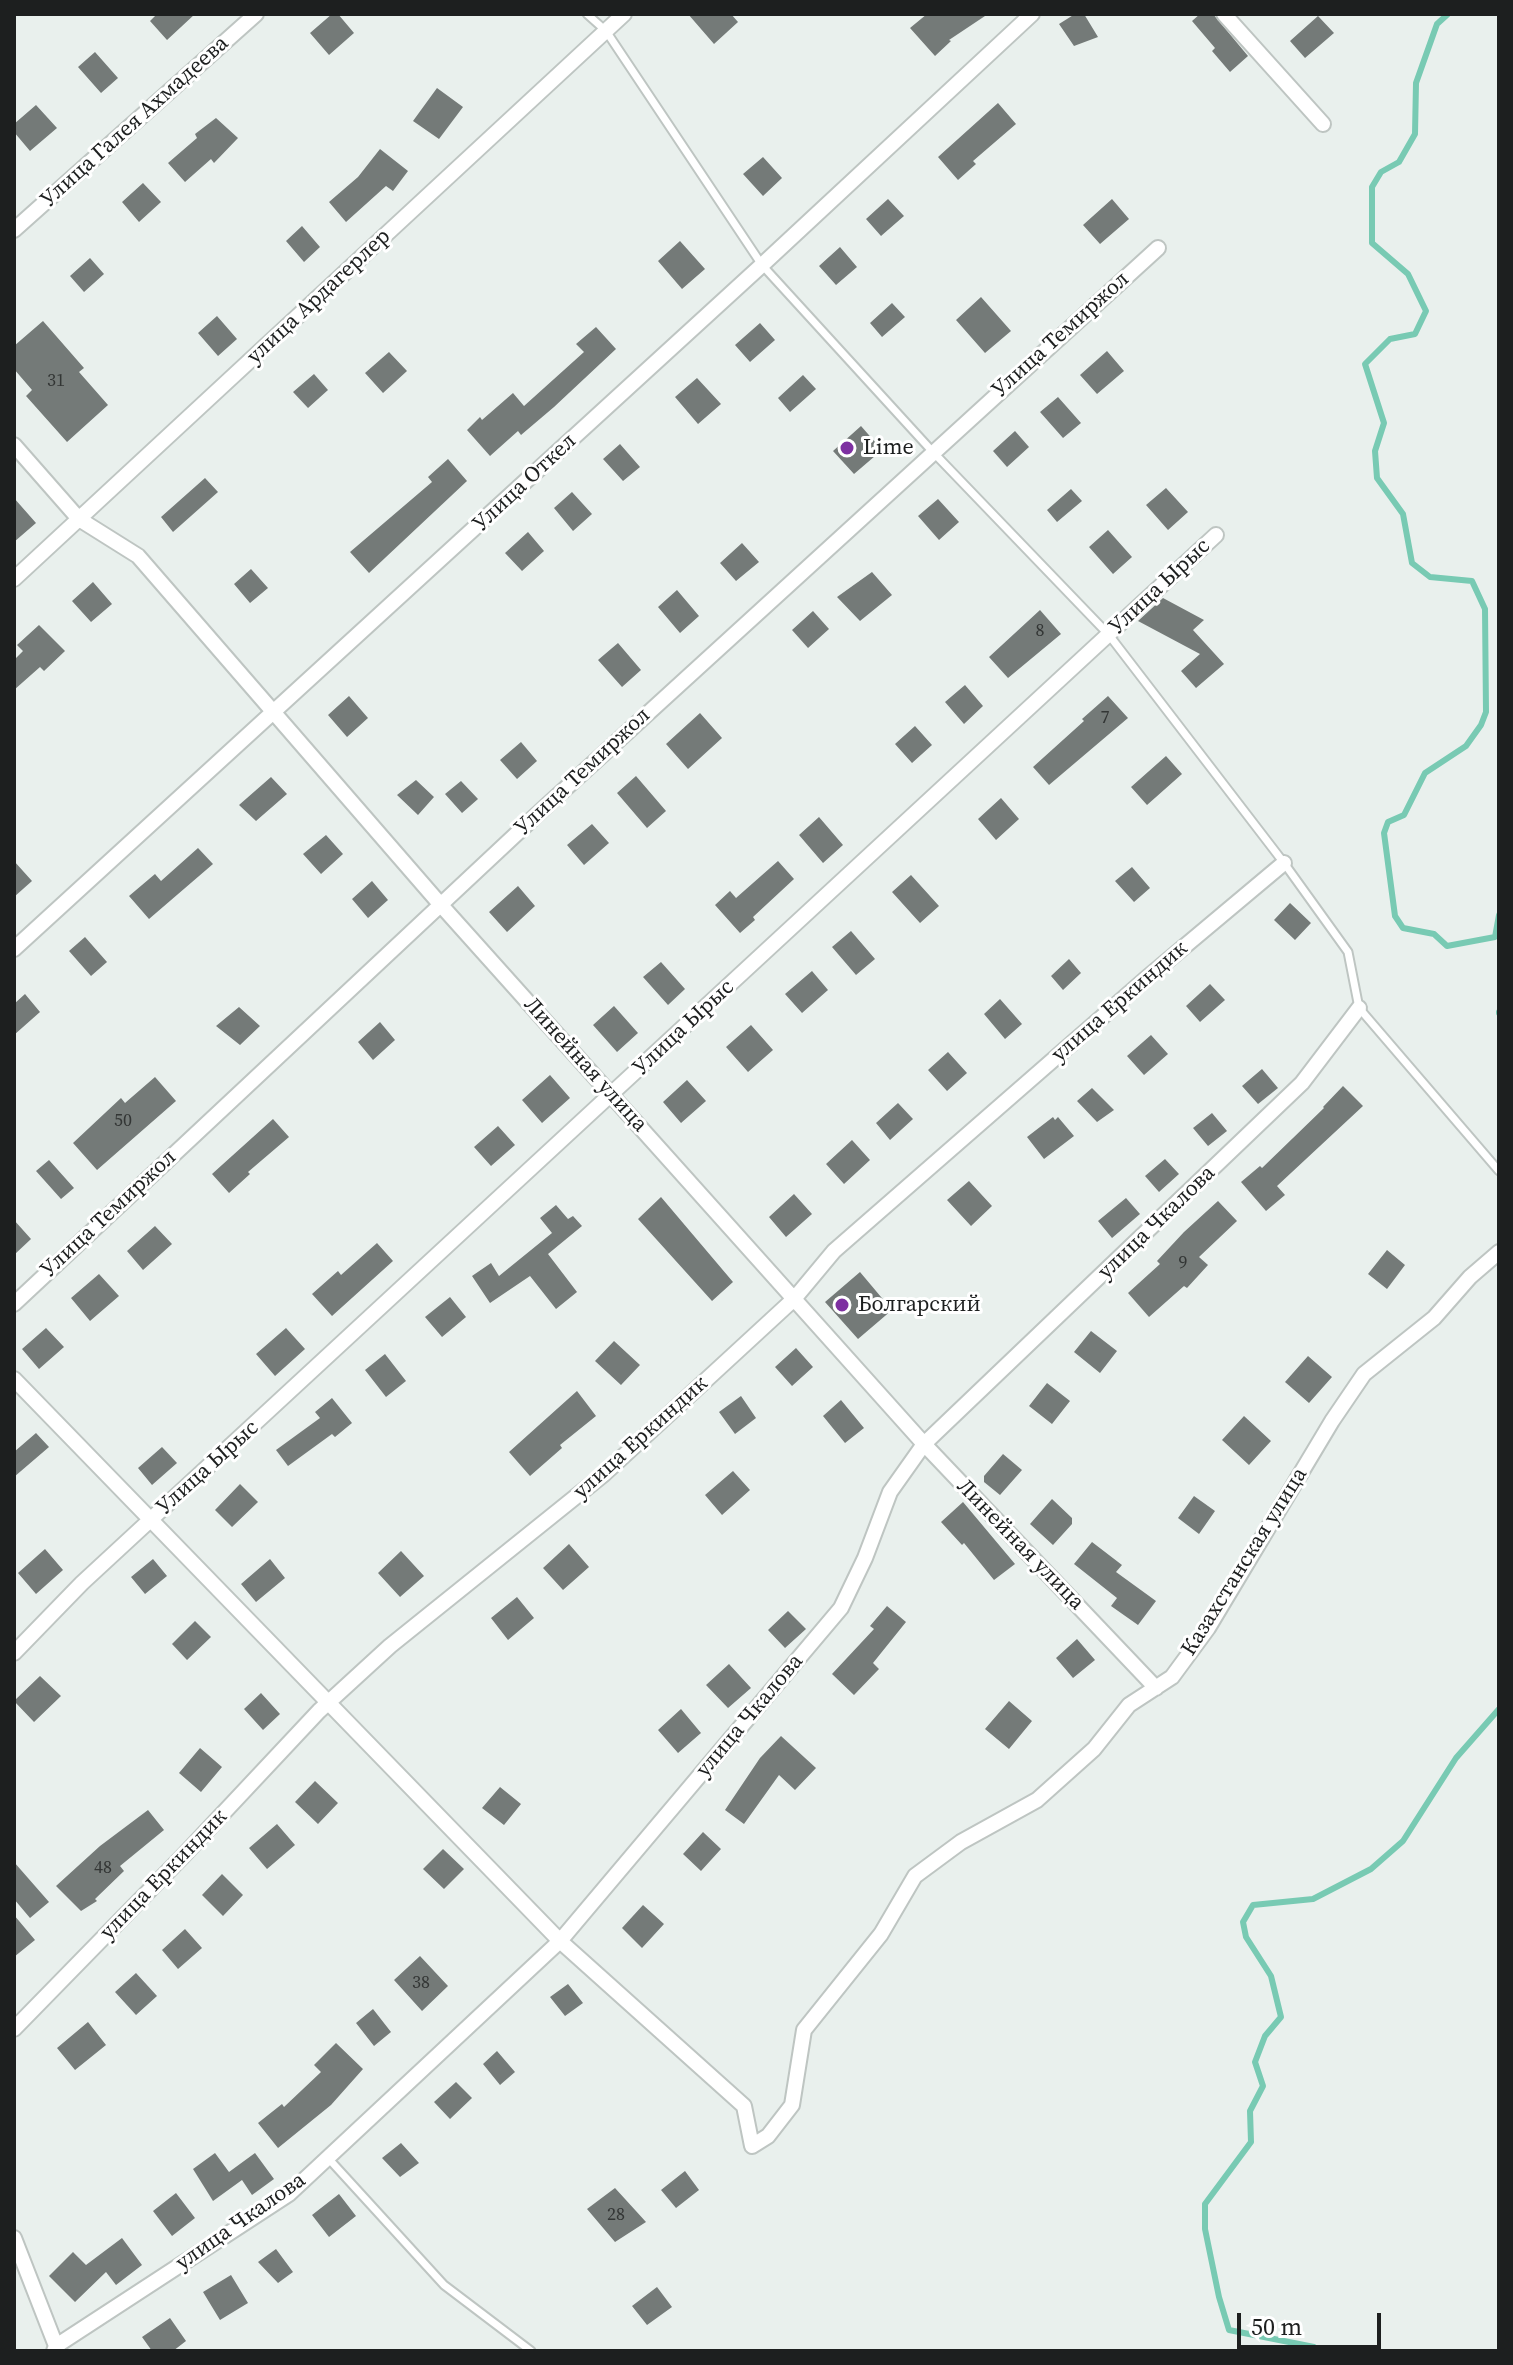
<!DOCTYPE html>
<meta charset="utf-8">
<style>
body{margin:0}
#map{position:relative;width:1513px;height:2365px;overflow:hidden;background:#e9f0ed;font-family:"Source Serif 4",serif}
canvas{display:block}
.frame{position:absolute;inset:0;border:16px solid #1d1f1f;pointer-events:none}
.scale{position:absolute;left:1237px;top:2313px;width:144px;height:36px;box-sizing:border-box;border:4px solid #1d1f1f;border-top:0;padding-left:10px;font-size:24px;line-height:28px;white-space:nowrap;color:#1d1f1f;-webkit-text-stroke:6px #fff;paint-order:stroke}
</style>
<div id="map">
<canvas width="1513" height="2365"></canvas>
<div class="frame"></div>
<div class="scale">50 m</div>
</div>
<script>
const ctx = document.querySelector('canvas').getContext('2d');
ctx.lineJoin = 'round';
const poly = rows => new Path2D(rows.map(r => 'M' + r).join(''));
function strokePath(path, color, width, dash) { ctx.strokeStyle = color; ctx.lineWidth = width; ctx.lineCap = dash ? 'butt' : 'round'; ctx.setLineDash(dash || []); ctx.stroke(path); }
function paint(path, color) { ctx.fillStyle = color; ctx.fill(path, 'evenodd'); }
function drawText(font, color, halo, rows, align = 'center') {
  ctx.font = font + ' "Source Serif 4",serif'; ctx.lineWidth = 6; ctx.setLineDash([]); ctx.textBaseline = 'middle'; ctx.strokeStyle = halo; ctx.fillStyle = color; for (const [text, x, y, turn = 0] of rows) {
    ctx.save(); ctx.translate(x, y); ctx.rotate((+turn || 0) * Math.PI / 180); ctx.textAlign = isNaN(turn) ? turn : align; if (halo) ctx.strokeText(text, 0, 0); ctx.fillText(text, 0, 0); ctx.restore();
  }
}
strokePath(poly([
 [1448,14,1437,24,1416,83,1415,134,1399,162,1381,172,1372,187,1372,243,1408,274,1426,311,1415,334,1390,339,1365,364,1384,423,1375,451,1377,478,1403,514,1412,563,1430,577,1472,581,1485,609,1486,712,1481,725,1466,746,1425,773,1404,815,1388,822,1384,833,1395,916,1403,928,1434,934,1447,946,1495,937,1499,915],
 [1499,1012,1499,1013],
 [1319,2351,1314,2347,1229,2330,1219,2297,1205,2229,1205,2204,1251,2142,1250,2111,1263,2086,1255,2062,1265,2036,1281,2017,1271,1976,1246,1937,1243,1922,1253,1905,1313,1899,1371,1869,1403,1841,1456,1758,1499,1709]
]), '#78cab3', 6);
paint(poly([
 [157,14,195,14,167,40,150,21],
 [332,14,338,14,354,33,329,55,310,33],
 [688,14,731,14,738,22,714,44],
 [927,14,988,14,949,40,951,41,935,56,910,28],
 [1075,14,1084,14,1098,37,1074,46,1059,24],
 [1200,14,1213,14,1248,56,1230,72,1212,51,1215,48,1192,21],
 [1318,16,1334,33,1305,58,1290,41],
 [95,52,118,78,101,93,78,67],
 [437,88,463,107,439,139,413,121],
 [998,103,1016,124,973,161,976,164,958,180,938,157],
 [36,105,57,128,30,151,14,132,14,124],
 [216,118,238,138,214,163,211,159,185,182,168,163,197,138,195,134],
 [380,149,408,171,393,191,386,186,346,222,329,202,358,177],
 [763,157,782,178,763,196,743,174],
 [143,183,161,202,139,222,122,202],
 [888,199,904,216,881,236,866,219],
 [1112,199,1129,219,1100,244,1083,225],
 [302,226,320,247,304,262,286,241],
 [680,241,705,269,682,289,658,261],
 [840,247,857,267,836,285,819,266],
 [90,258,104,274,84,292,70,276],
 [981,297,1011,331,985,353,956,320],
 [892,303,905,317,882,337,870,323],
 [217,316,237,339,218,356,198,333],
 [43,321,84,368,79,372,108,405,67,442,26,396,32,390,14,369,14,346],
 [760,323,775,340,750,362,735,345],
 [596,327,616,349,554,407,521,435,518,431,490,456,467,430,480,417,482,420,513,393,524,406,584,352,576,344],
 [1107,351,1124,371,1097,394,1080,375],
 [389,352,407,371,383,393,365,373],
 [314,374,328,390,308,408,293,392],
 [803,375,816,389,790,412,778,398],
 [697,378,721,404,698,424,675,397],
 [1058,397,1081,423,1063,438,1040,412],
 [861,426,882,450,854,474,833,451],
 [1015,431,1029,447,1007,467,993,451],
 [620,444,640,467,623,481,603,459],
 [448,459,467,481,369,573,350,552,432,482,428,477],
 [205,478,218,492,173,532,161,517],
 [1166,488,1188,512,1168,530,1146,505],
 [1071,489,1082,501,1057,522,1047,510],
 [572,492,592,514,573,531,554,508],
 [14,498,36,523,14,542],
 [938,499,959,522,939,540,918,516],
 [1108,530,1132,557,1113,574,1089,547],
 [528,532,544,551,522,571,505,553],
 [742,543,759,562,736,581,720,563],
 [251,569,268,588,250,603,234,584],
 [872,572,892,595,860,621,837,597],
 [93,582,112,604,91,622,72,601],
 [677,590,699,616,680,633,658,607],
 [1163,598,1204,620,1193,630,1224,664,1196,688,1181,671,1200,654,1138,621],
 [1040,610,1061,634,1008,678,989,657],
 [813,611,829,629,808,648,792,630],
 [39,625,65,651,44,671,40,667,14,690,14,660,23,651,17,645],
 [618,643,641,670,622,687,598,660],
 [965,685,983,706,964,724,945,702],
 [349,696,368,718,347,737,328,715],
 [1108,696,1128,718,1049,785,1033,767,1084,721,1082,719],
 [700,713,722,738,688,769,666,744],
 [915,726,932,745,912,763,895,744],
 [521,742,537,761,517,779,500,760],
 [1166,756,1182,774,1147,805,1131,787],
 [636,776,666,811,647,828,617,793],
 [271,777,287,794,256,821,239,805],
 [416,780,434,797,418,815,397,795],
 [461,781,478,799,462,813,445,794],
 [1001,798,1019,819,996,840,978,819],
 [819,817,843,845,823,863,799,835],
 [592,824,609,843,584,865,567,845],
 [326,835,343,854,321,874,303,854],
 [198,848,213,864,149,919,129,896,155,874,161,881],
 [14,861,32,881,14,897],
 [778,861,794,879,753,917,755,920,740,933,715,905,730,891,736,898],
 [1132,867,1150,888,1134,902,1115,881],
 [911,875,939,906,920,923,892,892],
 [372,881,388,900,368,918,352,899],
 [518,886,535,906,507,932,489,912],
 [1290,903,1311,923,1295,940,1274,920],
 [851,931,875,959,856,975,832,947],
 [85,937,107,962,91,976,69,951],
 [1069,959,1081,973,1063,990,1051,976],
 [661,962,685,989,668,1005,643,977],
 [812,971,828,990,802,1013,785,994],
 [1210,984,1225,1000,1200,1022,1186,1006],
 [25,994,40,1012,14,1035,14,1004],
 [1000,999,1022,1024,1005,1039,984,1014],
 [614,1006,638,1033,617,1052,593,1025],
 [239,1007,260,1026,240,1045,216,1026],
 [380,1022,395,1040,373,1060,358,1042],
 [751,1025,773,1050,748,1072,726,1047],
 [1151,1035,1168,1054,1144,1075,1127,1056],
 [948,1052,967,1073,947,1091,928,1070],
 [1262,1069,1278,1088,1258,1104,1242,1086],
 [550,1075,570,1098,542,1123,522,1100],
 [155,1077,176,1101,97,1170,73,1143,121,1098,125,1103],
 [687,1080,706,1101,681,1123,663,1102],
 [1343,1086,1363,1106,1277,1186,1285,1195,1266,1211,1241,1182,1260,1166,1262,1168,1324,1108,1323,1107],
 [1092,1088,1114,1110,1097,1122,1077,1101],
 [898,1103,913,1119,890,1140,876,1123],
 [1212,1113,1227,1131,1208,1146,1193,1128],
 [1053,1117,1055,1120,1058,1117,1074,1136,1044,1159,1027,1137],
 [273,1119,289,1137,248,1172,250,1174,229,1193,212,1174],
 [498,1126,515,1145,491,1166,474,1147],
 [852,1140,870,1160,844,1184,826,1164],
 [1165,1159,1179,1174,1159,1192,1145,1176],
 [49,1160,74,1188,61,1199,36,1171],
 [969,1181,992,1206,971,1226,947,1200],
 [794,1194,812,1214,786,1237,769,1217],
 [661,1197,733,1282,712,1301,638,1219],
 [1126,1198,1140,1214,1112,1238,1098,1221],
 [1218,1201,1237,1221,1199,1257,1208,1265,1187,1288,1184,1286,1149,1317,1128,1293,1160,1264,1157,1261,1184,1232],
 [556,1205,568,1219,573,1216,582,1226,548,1254,577,1292,556,1309,530,1276,490,1303,472,1276,491,1263,499,1276,552,1233,540,1218],
 [14,1220,31,1239,14,1255],
 [155,1226,172,1244,143,1270,127,1251],
 [377,1243,393,1261,332,1316,312,1294,338,1271,341,1275],
 [1387,1250,1405,1265,1387,1289,1368,1274],
 [860,1272,892,1310,858,1339,825,1302],
 [99,1274,119,1296,90,1321,71,1298],
 [450,1297,466,1317,442,1337,425,1317],
 [46,1328,64,1347,39,1369,22,1349],
 [286,1328,305,1349,275,1376,256,1354],
 [1091,1331,1117,1351,1100,1373,1074,1352],
 [614,1341,640,1365,621,1385,595,1361],
 [796,1348,813,1367,792,1386,775,1367],
 [385,1354,406,1381,386,1397,365,1370],
 [1308,1356,1332,1377,1309,1403,1285,1382],
 [1047,1383,1070,1401,1052,1424,1029,1406],
 [577,1391,596,1416,560,1445,562,1448,530,1476,509,1452],
 [741,1396,756,1418,735,1434,719,1412],
 [332,1398,352,1423,335,1437,332,1434,288,1466,276,1450,320,1418,315,1412],
 [841,1400,864,1428,845,1443,823,1416],
 [1244,1416,1271,1441,1249,1465,1222,1440],
 [36,1433,49,1447,14,1477,14,1452],
 [162,1447,177,1463,152,1485,138,1468],
 [1003,1454,1022,1470,1000,1495,984,1482,984,1476],
 [733,1471,750,1490,722,1515,705,1495],
 [240,1484,258,1502,232,1527,215,1510],
 [1194,1496,1215,1511,1199,1534,1178,1518],
 [1052,1499,1072,1518,1072,1524,1053,1545,1030,1524],
 [963,1502,1015,1564,994,1580,964,1543,962,1545,941,1522],
 [1092,1542,1122,1565,1116,1572,1156,1601,1138,1625,1111,1606,1117,1598,1074,1564],
 [569,1544,589,1567,563,1590,543,1568],
 [45,1549,63,1570,36,1594,18,1573],
 [401,1551,424,1576,400,1597,378,1573],
 [153,1559,167,1576,145,1594,131,1577],
 [270,1559,285,1578,256,1602,241,1584],
 [517,1597,534,1618,508,1640,491,1618],
 [887,1606,906,1622,873,1663,879,1669,854,1695,832,1674,874,1629,870,1626],
 [788,1611,806,1629,785,1648,768,1630],
 [195,1621,211,1637,187,1660,172,1644],
 [1077,1639,1095,1660,1073,1678,1056,1658],
 [729,1664,751,1688,728,1708,706,1685],
 [40,1676,61,1696,34,1722,14,1701],
 [261,1693,280,1714,263,1730,244,1709],
 [1009,1701,1032,1721,1009,1749,985,1729],
 [681,1709,701,1733,678,1753,658,1730],
 [781,1736,816,1768,795,1790,779,1775,744,1824,725,1810,760,1758],
 [200,1748,222,1767,201,1792,179,1773],
 [315,1781,338,1803,318,1824,295,1802],
 [500,1787,521,1804,504,1825,482,1808],
 [148,1810,164,1830,120,1866,124,1871,95,1899,97,1901,81,1911,56,1886,100,1846],
 [277,1824,295,1845,267,1869,249,1848],
 [703,1832,721,1849,701,1871,683,1854],
 [443,1849,464,1869,444,1889,423,1869],
 [14,1862,49,1902,30,1918,14,1899],
 [222,1874,243,1895,223,1916,202,1895],
 [643,1905,664,1924,642,1948,622,1928],
 [14,1915,35,1940,14,1957],
 [185,1929,202,1948,178,1969,162,1950],
 [420,1956,448,1986,422,2011,394,1980],
 [136,1973,157,1996,136,2015,115,1992],
 [568,1984,583,2003,565,2016,550,1997],
 [373,2009,391,2032,374,2046,356,2023],
 [88,2022,106,2045,75,2070,57,2048],
 [336,2043,363,2069,331,2105,278,2148,258,2123,282,2104,284,2107,321,2072,314,2065],
 [497,2051,515,2072,500,2085,483,2064],
 [456,2082,472,2098,450,2119,434,2102],
 [401,2143,419,2163,400,2177,382,2158],
 [215,2153,229,2172,255,2153,274,2179,252,2195,242,2180,213,2201,193,2169],
 [685,2171,699,2190,676,2208,661,2190],
 [615,2188,646,2222,615,2242,587,2209],
 [176,2193,195,2218,172,2236,153,2211],
 [339,2194,356,2216,329,2237,312,2215],
 [122,2238,142,2265,116,2285,106,2272,75,2302,49,2276,73,2252,86,2265],
 [276,2249,293,2272,278,2283,258,2262],
 [231,2275,248,2303,220,2320,203,2292],
 [657,2287,672,2307,647,2325,632,2306],
 [170,2318,186,2341,173,2351,152,2351,142,2337]
]), '#747a78');
const lane = poly([
 [587,14,606,31,762,265,932,451,1109,635,1284,863,1348,952,1359,1008,1499,1171],
 [328,2158,444,2285,531,2351]
]);
const street = poly([
 [1224,14,1323,124],
 [14,230,256,14],
 [14,445,79,519,138,556,440,904,924,1444,1156,1688],
 [14,579,624,14],
 [14,949,762,265,1032,14],
 [14,1304,543,809,1158,248],
 [14,1379,560,1941,744,2106,752,2146,768,2136,792,2105,804,2030,881,1934,915,1876,961,1842,1037,1800,1094,1749,1129,1705,1172,1677,1208,1628,1332,1421,1364,1374,1434,1318,1470,1277,1499,1252],
 [14,1653,82,1583,1216,535],
 [14,2029,184,1855,319,1711,390,1646,604,1474,794,1299,834,1251,1148,977,1284,863],
 [14,2238,58,2351],
 [54,2351,56,2346,289,2194,560,1941,841,1608,865,1558,890,1492,924,1444,1302,1083,1359,1008]
]);
strokePath(lane, '#bec5c2', 11);
strokePath(street, '#bec5c2', 18);
strokePath(lane, '#fff', 7);
strokePath(street, '#fff', 14);
for (const [x, y, r, color] of [
 [847,448,8,"#7e30a1"],
 [842,1305,8,"#7e30a1"]
]) { const dot = new Path2D(); dot.arc(x, y, r, 0, 2 * Math.PI); ctx.fillStyle = color; ctx.fill(dot); strokePath(dot, '#fff', 3); }
drawText('18px', '#333635', null, [
 ["31",56,381],
 ["8",1040,631],
 ["7",1105,718],
 ["50",123,1121],
 ["9",1183,1263],
 ["48",103,1868],
 ["38",421,1983],
 ["28",616,2215]
]);
drawText('22px', '#1d1f1f', '#fff', [
 ["Улица Галея Ахмадеева",135,122,-42],
 ["улица Ардагерлер",319,297,-43],
 ["Улица Темиржол",1061,335,-42],
 ["Улица Откел",525,483,-43],
 ["Улица Ырыс",1160,587,-43],
 ["Улица Темиржол",583,772,-43],
 ["улица Еркиндик",1120,1002,-41],
 ["Улица Ырыс",684,1028,-43],
 ["Линейная улица",585,1065,48],
 ["Улица Темиржол",109,1214,-43],
 ["улица Чкалова",1157,1223,-44],
 ["улица Еркиндик",641,1438,-42],
 ["Улица Ырыс",208,1468,-42],
 ["Линейная улица",1020,1545,46],
 ["Казахстанская улица",1245,1562,-58],
 ["улица Чкалова",750,1716,-50],
 ["улица Еркиндик",164,1875,-46],
 ["улица Чкалова",241,2222,-35]
]);
drawText('22px', '#1d1f1f', '#fff', [
 ["Lime",863,448],
 ["Болгарский",858,1305]
], 'left');
</script>
